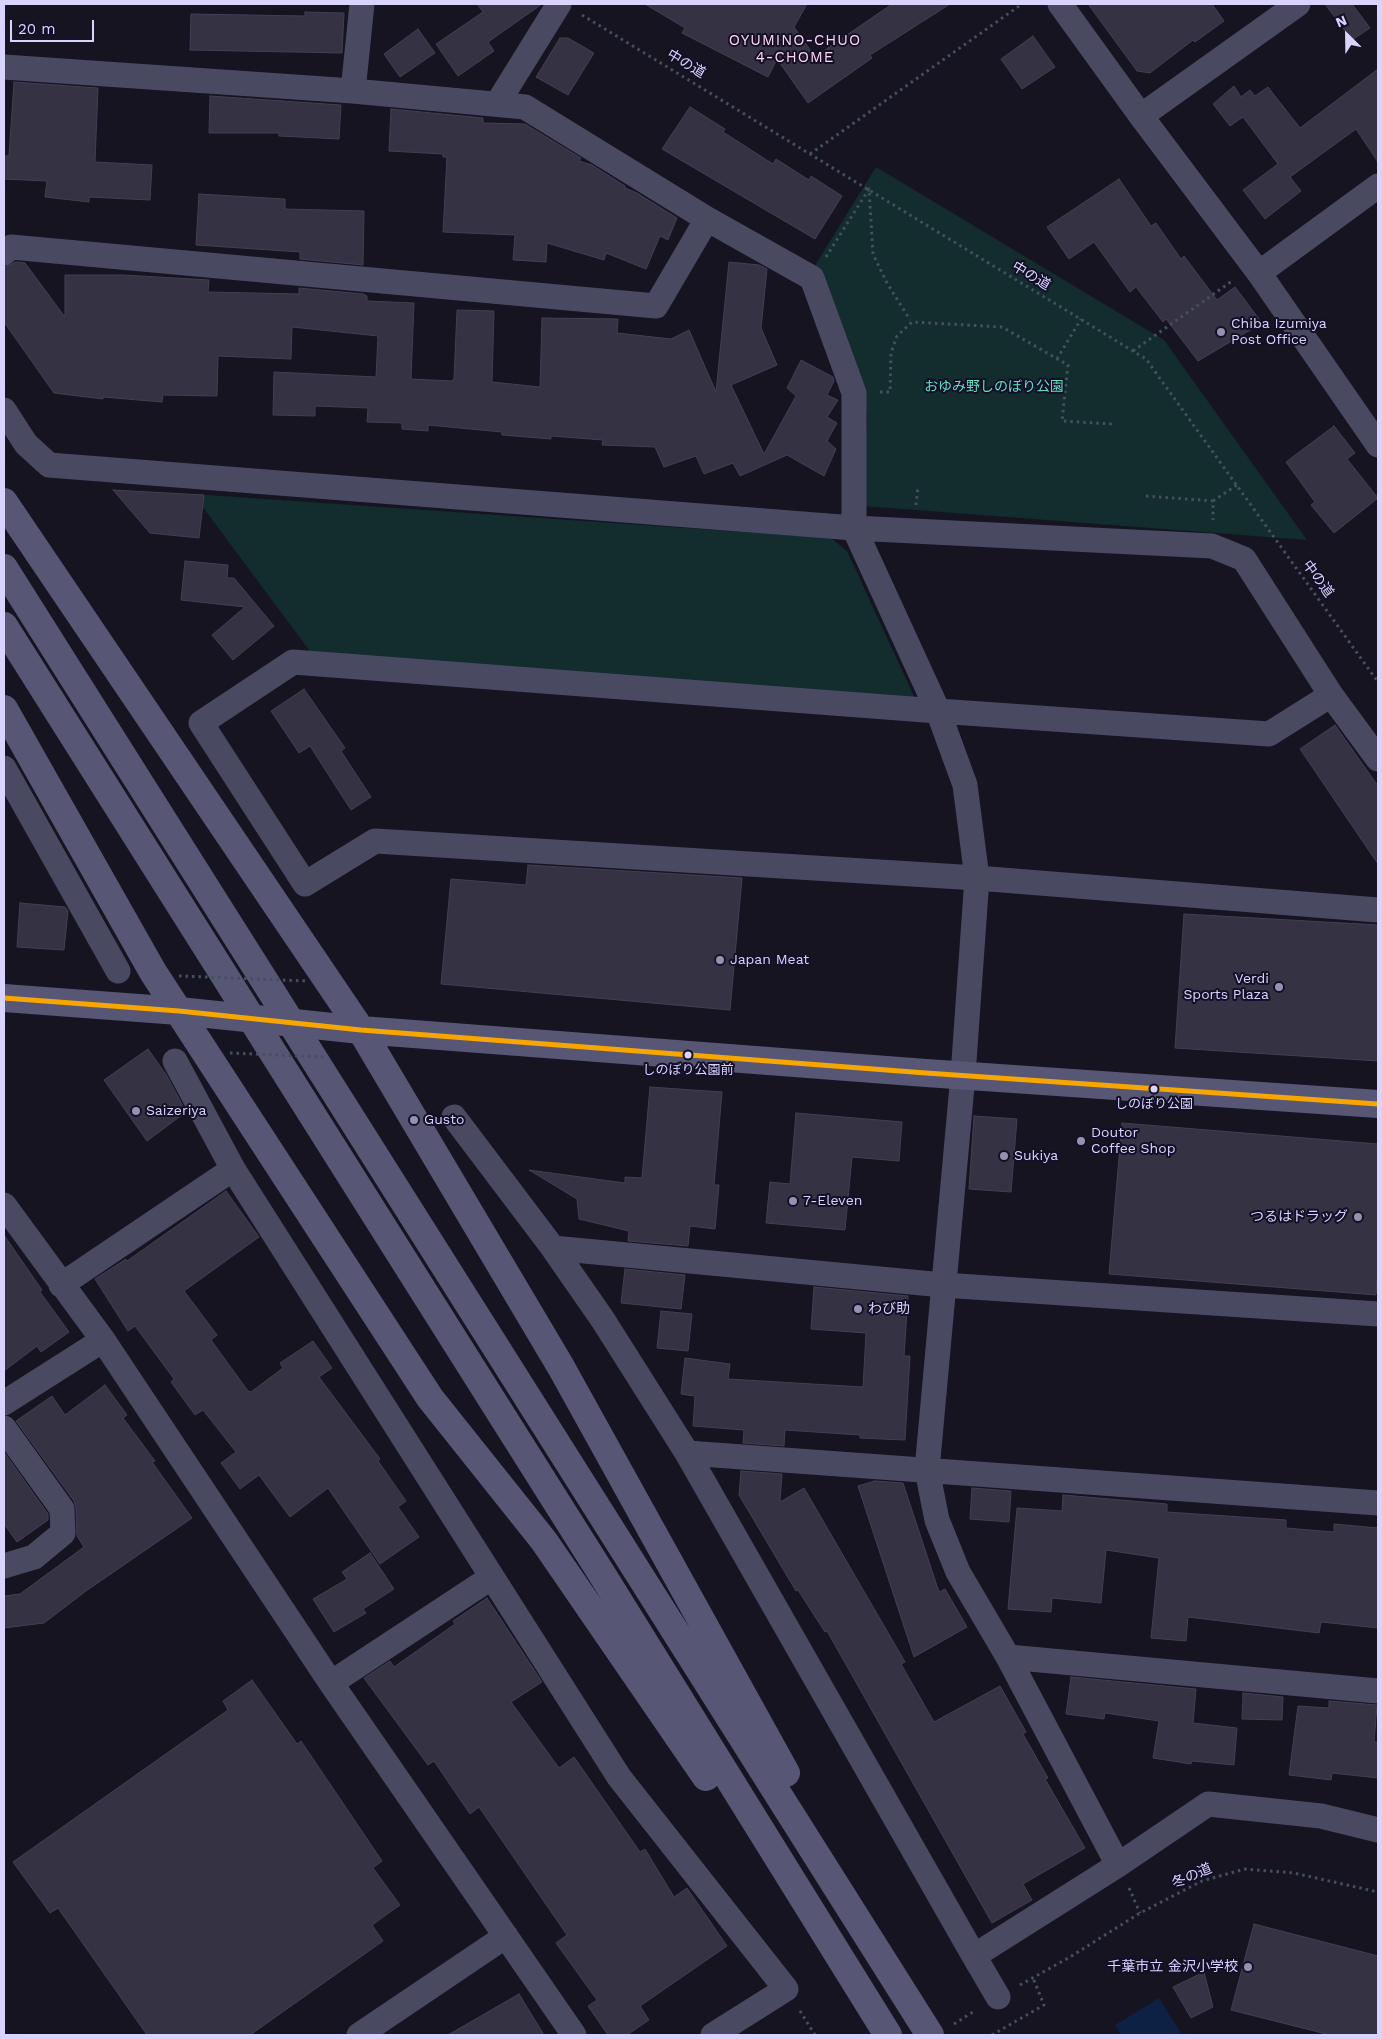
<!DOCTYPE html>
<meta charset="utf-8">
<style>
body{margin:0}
#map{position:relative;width:1382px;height:2039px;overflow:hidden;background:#161421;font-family:"Work Sans",sans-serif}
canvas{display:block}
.frame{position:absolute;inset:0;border:5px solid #d9d4ff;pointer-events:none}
.north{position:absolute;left:1322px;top:10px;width:50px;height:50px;-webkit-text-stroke:4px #130f26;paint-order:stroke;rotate:337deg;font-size:14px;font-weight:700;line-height:20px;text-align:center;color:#d9d4ff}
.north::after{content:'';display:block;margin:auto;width:18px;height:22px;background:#d9d4ff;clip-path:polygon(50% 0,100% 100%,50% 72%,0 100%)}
.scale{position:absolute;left:10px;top:20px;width:84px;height:22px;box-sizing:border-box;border:2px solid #d9d4ff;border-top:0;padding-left:6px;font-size:15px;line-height:18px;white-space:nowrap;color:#d9d4ff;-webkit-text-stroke:4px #130f26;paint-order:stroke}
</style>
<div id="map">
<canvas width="1382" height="2039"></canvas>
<div class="frame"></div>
<div class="north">N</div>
<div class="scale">20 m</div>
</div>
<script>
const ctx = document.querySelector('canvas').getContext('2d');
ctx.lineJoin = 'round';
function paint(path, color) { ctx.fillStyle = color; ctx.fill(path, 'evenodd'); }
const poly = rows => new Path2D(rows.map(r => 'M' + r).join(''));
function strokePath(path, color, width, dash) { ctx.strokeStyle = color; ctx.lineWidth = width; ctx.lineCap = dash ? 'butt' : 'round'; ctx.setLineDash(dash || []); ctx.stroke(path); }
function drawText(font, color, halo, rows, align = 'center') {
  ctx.font = font + ' "Work Sans","Noto Sans JP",sans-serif'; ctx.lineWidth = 4; ctx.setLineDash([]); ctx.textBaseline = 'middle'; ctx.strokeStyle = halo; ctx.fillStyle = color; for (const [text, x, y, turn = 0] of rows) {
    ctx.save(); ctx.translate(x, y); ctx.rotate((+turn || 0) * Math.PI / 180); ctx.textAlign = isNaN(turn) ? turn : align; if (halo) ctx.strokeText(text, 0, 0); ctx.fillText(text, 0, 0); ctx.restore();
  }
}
paint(poly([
 [876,167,1164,340,1307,540,863,506,867,413,814,267],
 [193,494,831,538,847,551,918,705,312,654]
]), '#132c2d');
paint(poly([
 [1159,1998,1182,2035,1121,2035,1115,2025]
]), '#0d2144');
const building = poly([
 [477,4,542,4,488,42,494,51,458,76,436,44,483,12,477,4],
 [645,4,807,4,794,27,815,57,892,4,950,4,870,55,872,58,808,103,777,59,768,77,682,33,685,28,645,4],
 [1088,4,1212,4,1224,21,1195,42,1193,40,1150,73,1137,71,1088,4],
 [1325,4,1352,4,1370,28,1352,40,1325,4],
 [305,12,344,13,342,53,190,50,191,14,305,16,305,12],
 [418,29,435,53,400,77,384,54,418,29],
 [1033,36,1055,67,1022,89,1001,59,1033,36],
 [560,38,568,38,594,53,568,95,536,77,560,38],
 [1378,69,1378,162,1356,129,1290,177,1301,191,1265,219,1243,190,1278,164,1243,117,1230,126,1213,104,1234,86,1241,97,1250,90,1255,96,1268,87,1300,128,1378,69],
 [14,82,98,88,95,162,152,165,150,200,89,197,89,202,45,197,47,181,4,179,4,156,9,156,14,82],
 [210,96,341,105,339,139,279,136,279,133,209,133,210,96],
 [690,107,725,129,723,132,773,164,776,159,809,180,811,176,842,196,815,239,662,149,690,107],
 [391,109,483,118,483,123,525,124,581,158,579,161,592,165,625,186,625,188,637,193,677,218,668,240,660,236,646,269,606,253,604,260,547,243,546,262,513,260,515,235,443,232,447,157,443,157,443,154,389,151,391,109],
 [1119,179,1151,226,1156,223,1181,259,1184,256,1217,300,1235,287,1262,323,1198,361,1166,319,1163,322,1136,287,1130,292,1094,242,1069,259,1047,227,1119,179],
 [199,194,285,199,285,209,364,211,363,265,300,259,300,252,196,245,199,194],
 [16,262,25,263,65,317,65,275,123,275,209,280,208,292,299,294,299,288,363,294,367,296,367,301,414,303,411,379,452,381,454,379,457,310,494,311,492,382,540,387,542,318,618,319,617,333,671,339,689,330,716,392,729,262,759,265,767,269,761,328,777,365,731,385,764,454,796,396,787,388,801,360,833,377,834,381,827,395,838,400,827,417,837,423,827,441,836,449,824,476,787,455,740,476,733,463,704,474,696,456,664,467,655,447,602,445,603,440,551,436,551,439,502,435,502,432,428,425,428,431,402,429,402,423,367,422,368,408,315,406,315,416,273,415,274,372,376,377,378,336,292,327,291,359,218,356,217,396,163,395,162,402,103,397,103,399,54,393,4,322,4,267,16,262],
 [1334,426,1355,453,1347,459,1378,498,1334,533,1311,505,1315,502,1286,462,1334,426],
 [113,490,204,495,199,538,150,533,113,490],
 [185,561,228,565,227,578,234,578,274,626,233,660,212,635,245,607,181,600,185,561],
 [304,689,345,748,341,751,371,797,351,810,310,746,299,753,271,711,304,689],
 [1335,725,1378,786,1378,864,1300,749,1335,725],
 [528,865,742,878,730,1010,441,984,451,879,526,885,528,865],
 [20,903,65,907,68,911,64,950,17,947,20,903],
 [1184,914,1378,925,1378,1061,1175,1048,1184,914],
 [148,1049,167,1076,186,1112,147,1141,104,1080,148,1049],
 [650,1087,722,1092,714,1185,719,1185,715,1229,690,1226,688,1246,628,1241,629,1231,579,1219,577,1199,529,1170,625,1183,625,1177,642,1178,650,1087],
 [796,1113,902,1122,899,1161,852,1157,845,1230,766,1223,770,1182,790,1184,796,1113],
 [974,1116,1017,1119,1011,1192,969,1189,974,1116],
 [1122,1123,1378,1144,1378,1267,1376,1295,1109,1274,1122,1123],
 [226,1191,259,1237,184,1291,217,1335,211,1340,248,1391,251,1392,283,1368,280,1363,313,1341,332,1368,319,1377,380,1459,378,1461,406,1501,398,1507,419,1537,380,1564,328,1488,290,1517,259,1475,240,1489,221,1463,236,1452,203,1410,195,1415,171,1382,174,1379,135,1326,128,1331,95,1279,126,1259,127,1261,226,1191],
 [4,1235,42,1290,40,1292,69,1332,41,1352,37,1346,4,1371,4,1235],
 [625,1269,685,1275,681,1309,621,1303,625,1269],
 [814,1287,908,1296,904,1356,910,1356,905,1440,860,1438,860,1435,785,1430,784,1446,743,1443,744,1430,693,1426,695,1396,681,1394,685,1358,730,1364,728,1379,863,1387,866,1333,811,1329,814,1287],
 [661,1311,692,1314,688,1351,657,1348,661,1311],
 [105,1385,127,1415,123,1418,155,1461,152,1462,192,1518,86,1591,44,1623,4,1628,4,1596,20,1594,84,1547,77,1536,76,1508,74,1501,16,1421,52,1396,65,1415,105,1385],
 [4,1452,48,1514,48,1520,17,1542,4,1524,4,1452],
 [741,1471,782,1474,780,1502,804,1488,905,1662,901,1664,934,1722,1000,1686,1026,1732,1023,1734,1048,1778,1045,1779,1085,1848,1023,1884,1032,1900,992,1923,827,1631,825,1632,798,1590,796,1591,739,1495,741,1471],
 [875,1481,903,1483,939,1592,945,1589,967,1627,914,1657,858,1486,875,1481],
 [972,1488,1011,1491,1009,1522,970,1519,972,1488],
 [1063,1495,1167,1504,1167,1512,1286,1520,1286,1528,1334,1532,1334,1524,1378,1528,1378,1628,1321,1622,1319,1633,1188,1617,1186,1641,1151,1638,1159,1558,1106,1550,1101,1603,1052,1598,1051,1612,1008,1609,1017,1508,1062,1511,1063,1495],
 [370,1553,394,1589,363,1609,366,1613,334,1632,313,1599,347,1579,342,1572,370,1553],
 [487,1598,542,1682,511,1702,559,1768,574,1757,640,1852,645,1849,674,1897,687,1888,727,1946,640,2006,649,2020,627,2035,608,2035,588,2006,597,2000,556,1943,567,1935,479,1807,470,1814,434,1761,428,1765,364,1678,390,1661,394,1667,455,1624,453,1621,487,1598],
 [1071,1677,1196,1689,1193,1723,1237,1728,1234,1765,1192,1761,1191,1764,1153,1758,1159,1721,1105,1713,1104,1719,1066,1714,1071,1677],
 [252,1680,297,1744,301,1741,382,1861,373,1868,400,1905,372,1925,383,1941,250,2035,147,2035,58,1908,50,1913,13,1862,228,1710,223,1701,252,1680],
 [1243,1693,1283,1697,1282,1720,1242,1719,1243,1693],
 [1329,1701,1377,1705,1374,1742,1378,1742,1378,1778,1332,1773,1331,1780,1289,1775,1298,1706,1329,1708,1329,1701],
 [1254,1924,1378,1956,1378,2035,1330,2035,1231,2010,1254,1924],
 [1204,1972,1213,2007,1191,2018,1173,1987,1204,1972],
 [519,1994,544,2035,448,2035,519,1994]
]);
paint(building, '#343243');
strokePath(building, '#433f54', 1);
strokePath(poly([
 [582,15,1146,359,1378,682],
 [810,154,1022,4],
 [826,257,869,189,873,254,887,283,910,320],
 [1133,351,1232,281],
 [1057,359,1081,319],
 [880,392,890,392,891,353,897,336,912,322,1002,327,1068,365,1062,421,1113,424],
 [1146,496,1213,501,1213,520],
 [1213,501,1237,485],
 [916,505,918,486],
 [1129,1888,1140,1913],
 [1020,1985,1070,1957,1140,1913,1202,1881,1245,1869,1294,1873,1378,1892],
 [800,2011,815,2035],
 [954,2024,976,2010],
 [992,2035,1044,2005,1033,1978]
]), '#44505f', 3, [2.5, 4]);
strokePath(poly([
 [1060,4,1141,116,1259,273,1378,445],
 [4,67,353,91,362,4],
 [353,91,525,107,707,219,812,278,854,393,854,528,1212,546,1244,559,1331,695,1378,759],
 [497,104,559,4],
 [1141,116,1298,4],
 [4,253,11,247,656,306,707,219],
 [1259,273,1378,186],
 [4,410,26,444,49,465,854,528,938,711,965,785,977,878,963,1075,927,1470,937,1520,958,1572,1008,1657,1118,1865],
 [1331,695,1269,734,938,711,293,662,201,723,305,884,375,841,977,878,1378,910],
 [4,768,118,971],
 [175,1061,233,1169,619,1777,786,1989,713,2035],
 [454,1117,553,1248,603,1320,687,1453,974,1956,1118,1865,1208,1804,1321,1816,1378,1830],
 [4,1205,103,1340,331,1683,574,2035],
 [553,1248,943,1285,1378,1314],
 [61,1285,233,1169],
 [4,1403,103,1340],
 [4,1428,62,1509,63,1533,34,1557,4,1566],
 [687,1453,1378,1503],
 [1008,1657,1378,1691],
 [331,1683,492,1577],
 [974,1956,998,1997],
 [359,2035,506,1936]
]), '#4a4962', 25);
strokePath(poly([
 [4,502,361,1030,561,1367,786,1773],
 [4,568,930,2035],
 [4,626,605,1579,888,2035],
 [4,709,153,972,430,1398,544,1541,706,1777],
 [4,998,179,1011],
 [361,1030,926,1073,1378,1104]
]), '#575674', 28);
strokePath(poly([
 [179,976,307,981],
 [230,1053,324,1057]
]), '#44505f', 3, [2.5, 4]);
strokePath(poly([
 [179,1011,361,1030]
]), '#575674', 28);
strokePath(poly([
 [4,998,179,1011,361,1030,926,1073,1378,1104]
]), '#f7a600', 5);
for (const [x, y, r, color] of [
 [1221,332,5,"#9591b1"],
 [720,960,5,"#9591b1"],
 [1279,987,5,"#9591b1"],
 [688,1055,4.5,"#d9d4ff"],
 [1154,1089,4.5,"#d9d4ff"],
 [136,1111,5,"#9591b1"],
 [414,1120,5,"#9591b1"],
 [1081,1141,5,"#9591b1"],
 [1004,1156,5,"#9591b1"],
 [793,1201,5,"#9591b1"],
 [1358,1217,5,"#9591b1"],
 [858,1309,5,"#9591b1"],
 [1248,1967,5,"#9591b1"]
]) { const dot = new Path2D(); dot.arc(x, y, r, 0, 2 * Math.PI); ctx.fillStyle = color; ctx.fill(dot); strokePath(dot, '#130f26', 2); }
drawText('13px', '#d9d4ff', '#130f26', [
 ["しのぼり公園前",688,1070],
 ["しのぼり公園",1154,1104]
]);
drawText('14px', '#d9d4ff', '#130f26', [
 ["中の道",686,64,31],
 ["中の道",1031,276,31],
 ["中の道",1318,579,54],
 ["冬の道",1192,1876,-23]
]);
drawText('14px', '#d9d4ff', '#130f26', [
 ["Chiba Izumiya",1231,324],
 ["Post Office",1231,340],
 ["Japan Meat",730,960],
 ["Verdi",1269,979,"right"],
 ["Sports Plaza",1269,995,"right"],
 ["Saizeriya",146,1111],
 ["Gusto",424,1120],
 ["Doutor",1091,1133],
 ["Coffee Shop",1091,1149],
 ["Sukiya",1014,1156],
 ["7-Eleven",803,1201],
 ["つるはドラッグ",1348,1217,"right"],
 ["わび助",868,1309],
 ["千葉市立 金沢小学校",1238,1967,"right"]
], 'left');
drawText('14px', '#5fe0c0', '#130f26', [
 ["おゆみ野しのぼり公園",994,387]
]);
ctx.letterSpacing = '1px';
drawText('15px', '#ffd6f0', '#130f26', [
 ["OYUMINO-CHUO",795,41],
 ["4-CHOME",795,58]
]);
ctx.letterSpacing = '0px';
</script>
